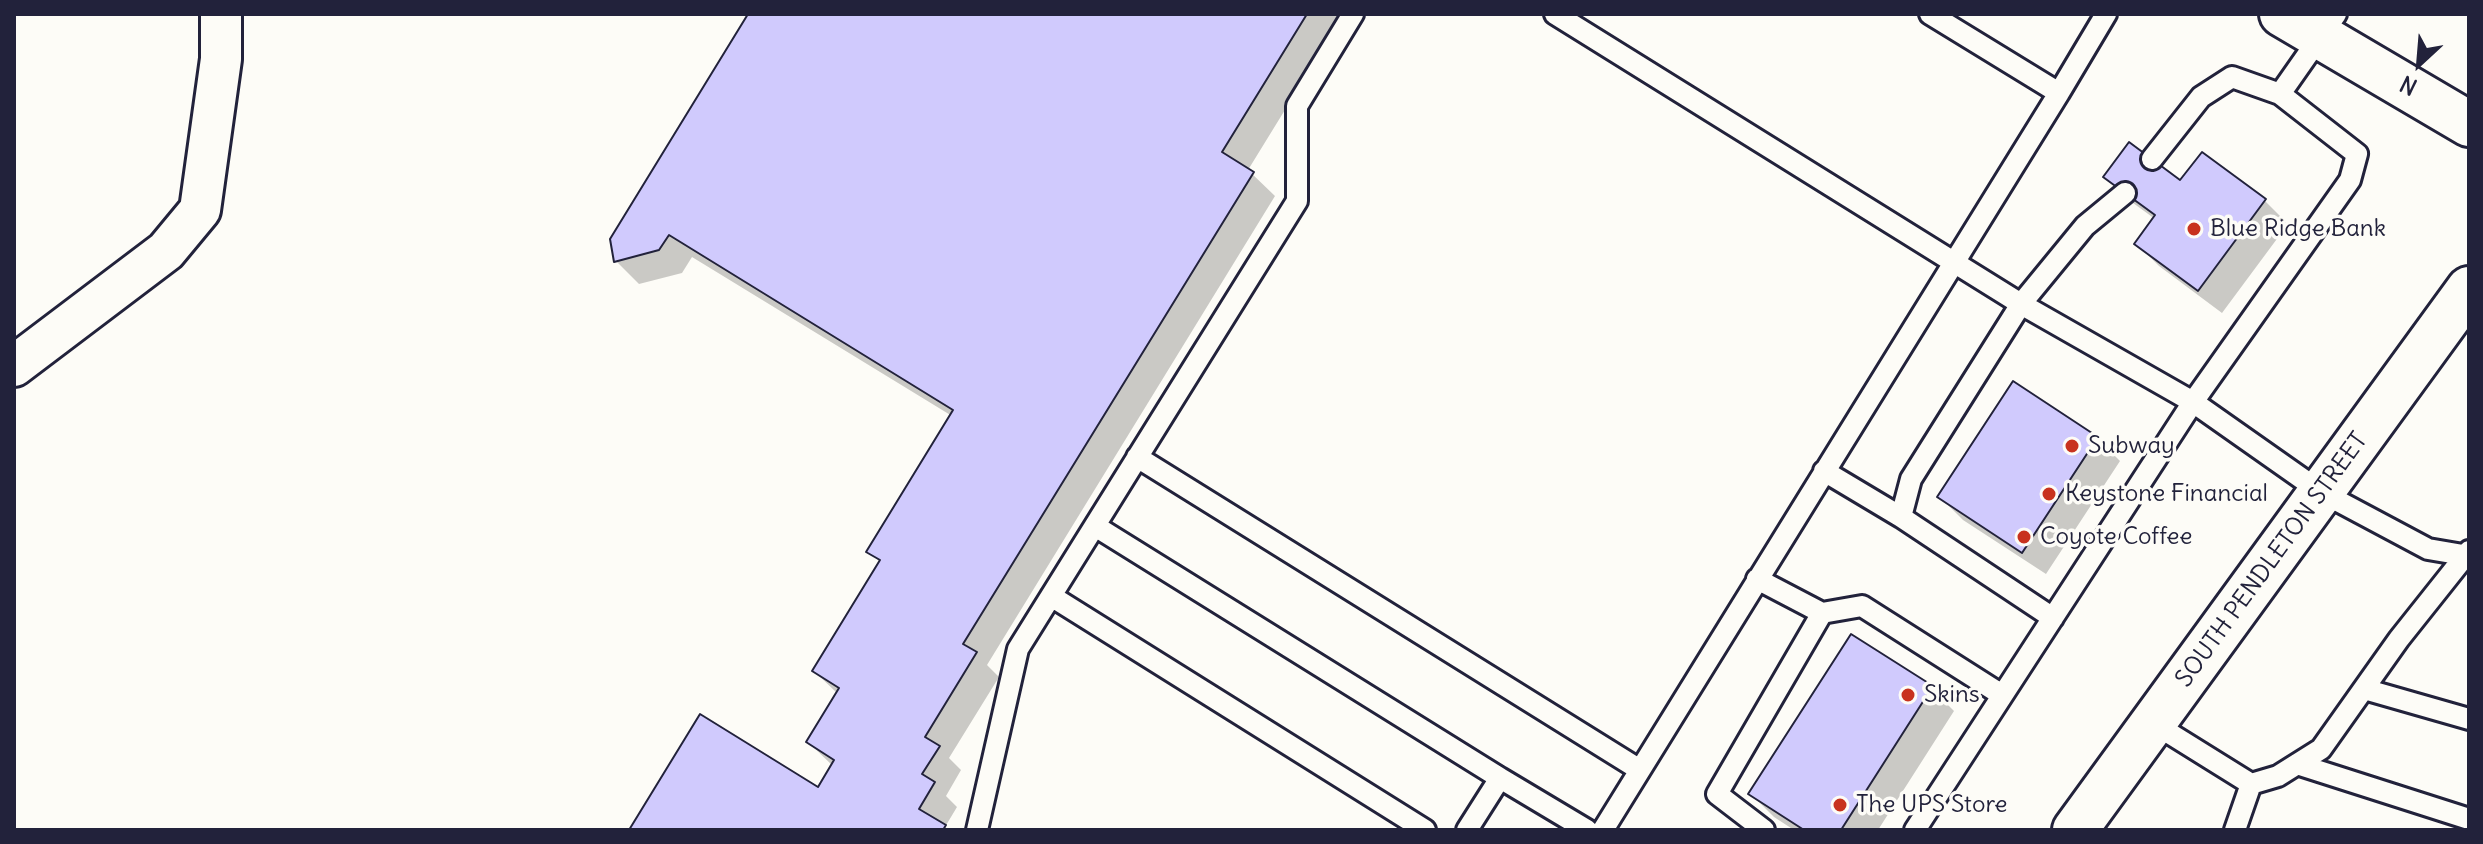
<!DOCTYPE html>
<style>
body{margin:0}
#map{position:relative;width:2483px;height:844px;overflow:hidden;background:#fdfcf7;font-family:Delius,sans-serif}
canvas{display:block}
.frame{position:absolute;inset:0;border:16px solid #22223b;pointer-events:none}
.north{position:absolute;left:2379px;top:24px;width:80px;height:80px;-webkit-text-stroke:6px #fdfcf7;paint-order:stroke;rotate:206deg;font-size:22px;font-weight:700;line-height:32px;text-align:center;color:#22223b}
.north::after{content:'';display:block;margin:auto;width:28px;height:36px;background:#22223b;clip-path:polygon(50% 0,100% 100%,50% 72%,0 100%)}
</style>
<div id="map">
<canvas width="2483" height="844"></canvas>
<div class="frame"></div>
<div class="north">N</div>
</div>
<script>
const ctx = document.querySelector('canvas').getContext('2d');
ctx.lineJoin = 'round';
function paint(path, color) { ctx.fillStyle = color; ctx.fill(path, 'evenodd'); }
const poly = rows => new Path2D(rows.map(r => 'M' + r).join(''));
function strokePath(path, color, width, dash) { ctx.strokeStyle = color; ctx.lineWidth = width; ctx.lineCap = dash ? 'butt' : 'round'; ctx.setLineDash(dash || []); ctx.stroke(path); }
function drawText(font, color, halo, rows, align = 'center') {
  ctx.font = font + ' Delius,sans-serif'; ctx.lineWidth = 7; ctx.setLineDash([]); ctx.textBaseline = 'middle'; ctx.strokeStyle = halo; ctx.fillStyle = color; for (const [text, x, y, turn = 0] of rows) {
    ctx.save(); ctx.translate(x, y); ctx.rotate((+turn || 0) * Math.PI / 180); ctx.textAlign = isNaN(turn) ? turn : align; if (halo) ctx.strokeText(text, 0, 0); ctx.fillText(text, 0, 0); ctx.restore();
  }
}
paint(poly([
 [750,14,1344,14,1248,170,1275,196,987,665,999,677,949,758,961,770,946,796,957,807,945,827,948,830,631,830,819,790,833,766,808,742,838,694,814,671,881,563,868,551,952,416,692,257,682,273,639,284,616,261,612,239],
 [2202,154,2265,201,2288,224,2222,313,2159,266,2136,243,2155,219,2129,200,2106,177,2181,183],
 [2097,438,2120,461,2046,574,1963,520,1940,497],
 [1931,688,1954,711,1878,830,1794,830,1774,817,1751,794]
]), '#0003');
const building = poly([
 [748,14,1307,14,1222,152,1254,172,963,644,977,652,925,737,940,746,922,774,935,782,919,809,946,825,943,830,629,830,700,714,818,787,834,760,806,742,839,688,812,671,880,560,866,552,953,410,669,235,659,250,614,262,610,239,748,14],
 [2129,142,2180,180,2202,152,2266,199,2198,291,2134,244,2155,215,2103,177,2129,142],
 [2013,381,2098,437,2022,553,1937,497,2013,381],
 [1851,634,1933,686,1841,830,1804,830,1748,794,1851,634]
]);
paint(building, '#d0cafd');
strokePath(building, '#22223b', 2);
const lane = poly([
 [1555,14,2021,304,2193,402,2321,492,2428,549,2469,556],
 [1930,14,2059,93,2106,14],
 [2152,159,2201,97,2232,77,2280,94],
 [1137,457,1640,770],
 [1824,471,1901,517],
 [1095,526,1500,778],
 [1757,579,1822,613,1862,606,2002,695],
 [1051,596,1425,830],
 [2053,618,1901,517,1911,479,2021,304,2085,226,2125,193],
 [2364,689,2469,719],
 [2153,723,2251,784,2278,776,2321,749,2399,639,2469,551],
 [2297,764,2469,819],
 [977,830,1018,649,1297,201,1297,106,1353,14],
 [1467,830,1500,778,1587,830],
 [1603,830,2059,93],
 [1764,830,1717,794,1822,613],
 [1915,830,2193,402,2350,180,2357,154,2280,94,2336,14],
 [2235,830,2251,784]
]);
const street = poly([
 [14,366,166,251,200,210,221,59,221,14]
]);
const secondary = poly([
 [2282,14,2469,124],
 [2075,830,2469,289]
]);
strokePath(lane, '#22223b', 26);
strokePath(street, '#22223b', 46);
strokePath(secondary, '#22223b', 50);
strokePath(lane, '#fdfcf7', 20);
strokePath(street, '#fdfcf7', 40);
strokePath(secondary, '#fdfcf7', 44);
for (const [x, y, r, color] of [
 [2194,229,8,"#c8321e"],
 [2072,446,8,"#c8321e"],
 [2049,494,8,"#c8321e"],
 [2024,537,8,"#c8321e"],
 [1908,695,8,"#c8321e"],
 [1840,805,8,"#c8321e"]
]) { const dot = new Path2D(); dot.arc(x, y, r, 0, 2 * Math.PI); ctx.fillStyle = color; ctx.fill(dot); strokePath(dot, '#fdfcf7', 3); }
drawText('24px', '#22223b', '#fdfcf7', [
 ["Blue Ridge Bank",2210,229],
 ["Subway",2088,446],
 ["Keystone Financial",2065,494],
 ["Coyote Coffee",2040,537],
 ["Skins",1924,695],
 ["The UPS Store",1856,805]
], 'left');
drawText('24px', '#22223b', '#fdfcf7', [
 ["SOUTH PENDLETON STREET",2272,560,-54]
]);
</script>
